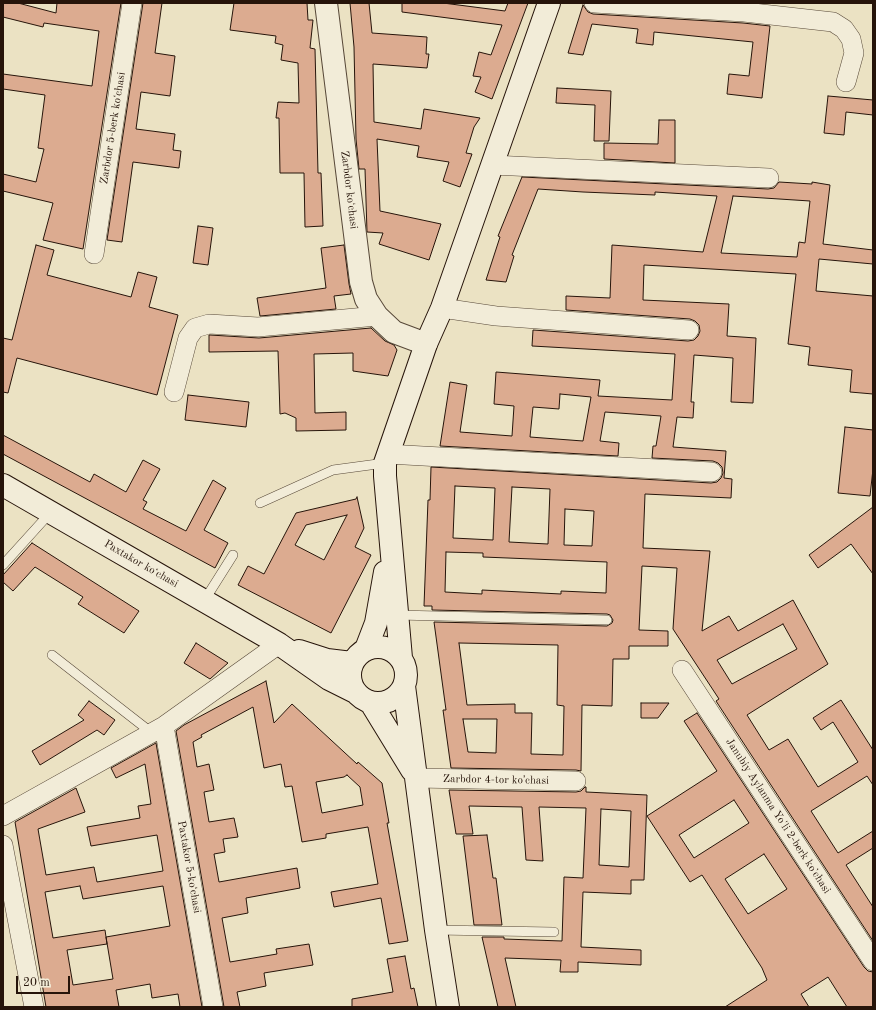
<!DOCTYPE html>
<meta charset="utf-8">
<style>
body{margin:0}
#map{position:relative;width:876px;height:1010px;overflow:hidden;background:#ebe2c3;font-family:"Old Standard TT",serif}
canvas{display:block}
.frame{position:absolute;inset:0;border:4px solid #26140a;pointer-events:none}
.scale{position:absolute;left:16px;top:976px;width:54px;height:18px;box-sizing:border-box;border:2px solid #26140a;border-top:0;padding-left:5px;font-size:12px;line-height:14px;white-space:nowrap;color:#26140a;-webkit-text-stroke:3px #f2ecd8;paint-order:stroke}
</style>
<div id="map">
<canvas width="876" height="1010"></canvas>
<div class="frame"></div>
<div class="scale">20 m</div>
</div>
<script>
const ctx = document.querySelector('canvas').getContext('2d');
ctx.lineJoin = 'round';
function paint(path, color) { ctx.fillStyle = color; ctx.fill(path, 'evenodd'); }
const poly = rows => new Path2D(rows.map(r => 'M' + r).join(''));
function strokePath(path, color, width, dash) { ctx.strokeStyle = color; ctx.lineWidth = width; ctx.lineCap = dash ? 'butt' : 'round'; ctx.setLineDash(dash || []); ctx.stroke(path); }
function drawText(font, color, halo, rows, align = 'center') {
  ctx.font = font + ' "Old Standard TT",serif'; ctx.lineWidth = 3; ctx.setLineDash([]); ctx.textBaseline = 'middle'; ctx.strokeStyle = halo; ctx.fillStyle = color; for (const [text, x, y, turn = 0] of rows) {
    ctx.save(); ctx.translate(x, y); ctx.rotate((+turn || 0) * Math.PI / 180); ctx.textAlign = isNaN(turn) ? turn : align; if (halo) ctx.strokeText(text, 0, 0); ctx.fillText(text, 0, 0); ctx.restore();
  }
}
const building = poly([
 [3,3,18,3,56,13,57,3,121,3,83,249,43,240,53,203,3,191,3,174,36,182,44,149,38,148,45,95,3,89,3,74,92,86,99,31,44,23,43,27,3,17,3,3],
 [143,3,162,3,155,53,175,56,170,96,141,92,136,129,175,134,173,150,181,151,179,168,133,162,122,242,107,240,143,3],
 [234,3,307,3,308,20,313,20,310,48,315,49,318,173,321,173,323,226,305,227,304,173,280,173,279,118,276,118,278,102,299,103,298,63,281,60,283,45,275,43,276,36,230,30,234,3],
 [350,3,369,3,372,33,427,37,426,54,429,54,427,68,373,64,374,122,421,129,424,109,480,118,474,127,466,153,472,154,460,187,443,181,449,162,417,157,419,146,377,139,380,211,441,224,429,260,379,244,383,233,367,232,365,169,359,169,356,139,354,47,350,3],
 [402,3,443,3,505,11,508,3,528,3,492,99,475,92,481,77,473,76,479,52,491,55,502,25,402,12,402,3],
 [583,5,588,12,593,14,743,23,770,26,762,98,727,94,729,74,749,76,753,42,654,32,653,45,636,43,638,29,592,24,583,55,568,53,583,5],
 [557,88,611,91,609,141,594,141,595,105,556,103,557,88],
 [828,96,873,100,873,115,846,112,844,135,824,133,828,96],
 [659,120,675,120,675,163,604,159,604,143,658,144,659,120],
 [522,177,768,189,774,188,779,182,812,184,812,182,830,185,823,244,873,250,873,264,819,259,816,291,873,296,873,394,850,392,852,370,808,365,810,347,788,344,796,274,644,265,643,300,729,304,727,336,756,338,753,403,731,402,733,358,694,355,691,402,694,402,693,418,677,417,673,447,726,451,724,478,732,479,731,498,645,494,643,548,710,551,702,631,729,616,738,631,793,600,828,664,747,715,769,750,788,739,818,787,858,762,833,722,821,730,813,718,841,700,873,750,873,785,867,776,811,811,838,853,873,831,873,848,846,865,873,907,873,941,716,701,719,699,673,629,677,568,642,566,639,630,668,631,668,646,629,646,629,659,613,659,612,706,582,705,581,771,576,770,451,768,443,710,446,710,434,622,607,626,612,623,613,620,610,615,607,614,432,610,432,606,424,606,428,500,430,500,431,467,711,483,717,482,721,478,723,473,722,467,718,463,713,461,652,458,653,446,656,446,661,416,605,412,600,441,619,443,618,456,440,446,450,382,467,385,460,432,512,436,514,406,494,404,496,372,600,380,598,396,672,400,675,354,532,346,533,330,688,341,694,340,698,336,700,331,699,325,695,321,690,319,566,310,566,296,610,298,612,245,703,252,717,196,655,192,655,195,583,192,538,189,512,255,514,256,506,282,486,280,500,237,498,236,522,177],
 [733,196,810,201,805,243,799,242,797,257,721,253,733,196],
 [560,394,591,397,583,441,530,437,533,407,559,409,560,394],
 [455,486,495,488,493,540,453,538,455,486],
 [512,487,550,489,548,544,509,542,512,487],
 [565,509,594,511,592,546,564,545,565,509],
 [446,552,483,553,483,557,607,562,606,593,561,591,561,594,482,590,482,594,445,592,446,552],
 [783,624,797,649,732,684,717,660,783,624],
 [459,643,558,645,557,705,564,706,563,755,531,754,532,713,515,713,515,704,467,705,459,643],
 [463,719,497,719,496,753,468,752,463,719],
 [198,226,213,228,208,265,193,263,198,226],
 [36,245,54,250,47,275,131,297,138,272,157,277,149,307,178,315,157,395,17,358,8,393,3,392,3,338,12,340,36,245],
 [344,245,349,284,351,294,334,296,336,309,260,316,257,298,326,288,321,248,344,245],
 [371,328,385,341,394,345,397,350,388,376,353,371,353,353,314,354,315,413,346,412,346,430,296,431,296,418,285,413,280,414,278,351,209,352,209,335,210,335,259,338,371,328],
 [188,395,249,402,246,427,185,420,188,395],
 [845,427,873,430,873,469,870,496,838,493,845,427],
 [3,435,90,482,94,474,126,492,143,460,160,469,143,500,147,502,143,509,186,531,213,480,226,488,204,530,228,543,215,568,3,454,3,435],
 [357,497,364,528,355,547,371,555,331,633,238,585,248,566,264,574,296,513,356,499,357,497],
 [347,515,324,560,295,545,306,525,347,515],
 [873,507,873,574,851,544,818,568,809,555,873,507],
 [32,543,139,611,124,633,78,604,83,597,35,567,13,591,3,582,3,575,32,543],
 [196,643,228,663,210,679,184,663,196,643],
 [266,681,274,723,292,704,357,764,358,762,382,783,389,823,387,823,408,941,389,944,381,898,334,907,331,892,378,884,368,827,326,834,326,838,302,842,292,786,285,787,281,764,264,768,253,707,201,735,202,737,193,742,197,767,209,764,214,790,204,792,209,822,234,818,238,837,223,839,225,852,214,854,219,882,297,868,300,888,246,898,248,913,222,918,230,962,277,954,276,949,309,944,313,965,264,973,266,986,237,992,240,1007,224,1007,176,731,184,725,266,681],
 [347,775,360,787,363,805,322,813,316,782,344,777,347,775],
 [89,701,115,720,104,735,97,730,40,765,32,751,84,720,78,715,89,701],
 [641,703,669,703,658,718,641,718,641,703],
 [697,713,864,967,868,971,873,972,873,1007,847,1007,828,977,801,994,809,1007,725,1007,767,980,762,968,702,875,690,882,647,816,717,771,684,721,697,713],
 [734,800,749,823,694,858,679,835,734,800],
 [764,854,787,889,748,914,725,879,764,854],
 [156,743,202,1007,180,1007,178,994,152,998,150,984,116,990,119,1007,46,1007,15,822,76,788,85,812,38,829,46,875,94,867,97,882,163,871,157,835,91,846,87,827,140,818,138,806,151,804,145,764,116,778,111,768,156,743],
 [80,886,83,899,163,886,170,926,106,937,113,979,73,985,67,950,107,944,105,930,53,938,45,892,80,886],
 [585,787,586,787,586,792,647,795,644,880,631,880,631,894,583,892,581,947,641,950,641,965,578,962,578,972,560,972,561,960,505,958,516,1007,498,1007,482,937,504,937,504,939,562,941,564,877,583,878,586,808,539,807,543,861,526,860,522,807,469,806,473,834,456,834,449,790,576,792,581,791,585,787],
 [601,809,631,811,629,867,599,865,601,809],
 [487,835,493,878,496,878,502,925,474,925,463,836,487,835],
 [405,956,411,989,414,988,418,1007,352,1007,352,999,393,992,387,959,405,956]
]);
paint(building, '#dcab90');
strokePath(building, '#26140a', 1);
const service = poly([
 [260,503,333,470,385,463],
 [3,565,50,513],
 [204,601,233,555],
 [397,615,607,620],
 [52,655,152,733],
 [436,930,554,932]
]);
const minor = poly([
 [594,3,744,12,833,22,844,29,851,39,854,53,846,82],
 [492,165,769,178],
 [94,254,132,3],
 [442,308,496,316,689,330],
 [174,392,188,338,195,328,209,324,258,327,377,316],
 [387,454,712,472],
 [682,670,873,961],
 [164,726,213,1007],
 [416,778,576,781],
 [3,816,164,726,279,644],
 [3,845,34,1007]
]);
const tertiary = poly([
 [326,3,361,282,366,299,377,316,394,332,426,344]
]);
const secondary = poly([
 [3,485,279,644,329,679,355,692],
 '350 675a28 28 0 1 1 56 0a28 28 0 1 1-56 0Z',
 [366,649,376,623,385,572],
 [299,651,327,660,352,663],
 [401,658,385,476,385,463,426,344,442,308,549,3],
 [404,686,436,930,448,1007],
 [371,703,412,770]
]);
strokePath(service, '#574838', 10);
strokePath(minor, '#574838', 20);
strokePath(tertiary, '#574838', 24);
strokePath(secondary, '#26140a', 24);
strokePath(service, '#f2ecd8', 9);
strokePath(minor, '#f2ecd8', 19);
strokePath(tertiary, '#f2ecd8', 22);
strokePath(secondary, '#f2ecd8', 22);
drawText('11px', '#26140a', '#f2ecd8', [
 ["Zarbdor 5-berk koʻchasi",113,128,-81],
 ["Zarbdor koʻchasi",349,190,83],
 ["Paxtakor koʻchasi",141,564,30],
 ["Zarbdor 4-tor koʼchasi",496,780,1],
 ["Janubiy Аylanma Yo'li 2-berk koʼchasi",778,816,57],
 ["Paxtakor 5-koʻchasi",189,867,80]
]);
</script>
